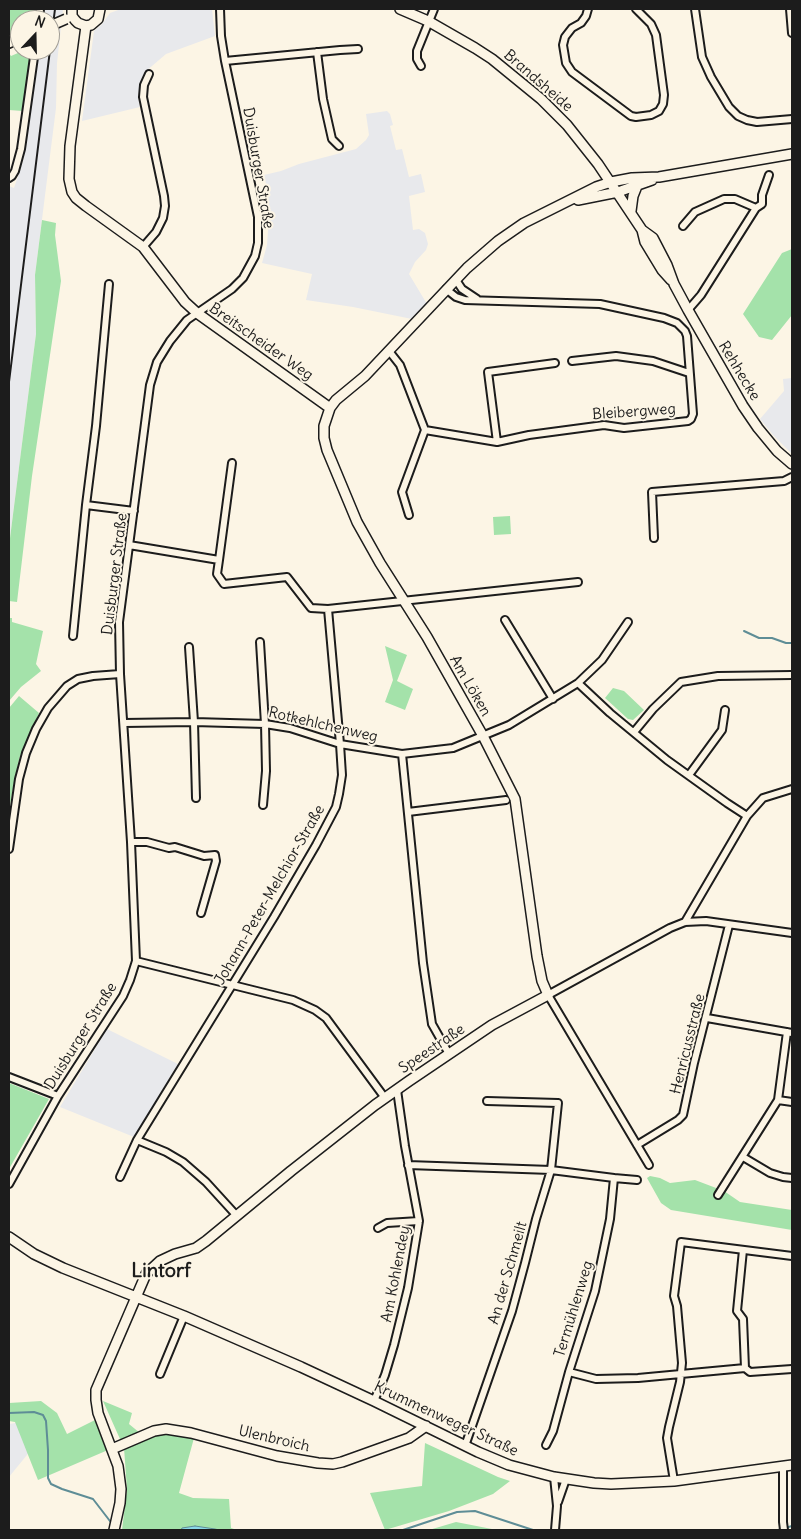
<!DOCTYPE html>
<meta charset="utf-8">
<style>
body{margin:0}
#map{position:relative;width:801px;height:1539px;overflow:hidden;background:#fcf5e5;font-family:Delius,sans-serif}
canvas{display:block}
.frame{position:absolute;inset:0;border:10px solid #1c1c1c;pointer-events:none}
.north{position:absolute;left:10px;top:10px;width:50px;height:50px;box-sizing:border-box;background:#fcf5e5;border:1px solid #a29e95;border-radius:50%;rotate:21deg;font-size:14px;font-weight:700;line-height:20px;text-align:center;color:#1c1c1c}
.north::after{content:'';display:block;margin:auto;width:18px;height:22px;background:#1c1c1c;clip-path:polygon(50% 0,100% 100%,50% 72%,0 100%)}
</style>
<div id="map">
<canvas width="801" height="1539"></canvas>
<div class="frame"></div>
<div class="north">N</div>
</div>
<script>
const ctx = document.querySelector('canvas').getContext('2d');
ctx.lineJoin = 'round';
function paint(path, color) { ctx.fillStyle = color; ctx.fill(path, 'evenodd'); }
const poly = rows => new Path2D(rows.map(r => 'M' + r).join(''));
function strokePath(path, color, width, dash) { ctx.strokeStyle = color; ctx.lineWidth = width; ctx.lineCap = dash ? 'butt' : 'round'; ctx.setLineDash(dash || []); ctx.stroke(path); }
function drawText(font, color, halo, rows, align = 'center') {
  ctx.font = font + ' Delius,sans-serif'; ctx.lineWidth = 4; ctx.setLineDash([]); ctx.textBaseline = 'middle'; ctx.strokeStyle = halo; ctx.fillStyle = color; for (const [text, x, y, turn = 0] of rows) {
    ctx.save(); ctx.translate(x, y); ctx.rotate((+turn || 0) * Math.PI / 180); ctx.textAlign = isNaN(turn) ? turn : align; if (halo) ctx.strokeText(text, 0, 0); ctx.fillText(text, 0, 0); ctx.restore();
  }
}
paint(poly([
 [45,9,63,9,57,63,56,108,35,275,36,334,9,546,9,186,14,188,24,158,38,50,50,50,50,20,43,20],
 [121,9,212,9,215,36,166,54,145,72,140,84,138,97,140,107,82,121,94,31,102,24,110,13],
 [387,111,390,114,393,125,390,126,396,150,402,149,409,177,421,174,425,192,409,196,413,230,419,229,425,233,428,244,426,250,415,262,409,274,427,304,412,319,353,307,306,300,312,274,262,263,267,245,269,216,263,189,267,188,264,175,281,171,299,164,356,149,366,140,369,135,366,114],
 [792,378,792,454,773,435,760,419,784,391,783,379],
 [107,1029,178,1064,134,1137,60,1107],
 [35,1420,40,1439,9,1477,9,1424]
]), '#e8e9ec');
paint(poly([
 [9,9,37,9,35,20,20,20,20,32,9,37],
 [25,50,32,50,23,111,9,110,9,53,11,56],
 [42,220,56,223,55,235,61,281,32,476,17,602,9,601,9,546,36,334,35,275],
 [792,249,792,315,772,340,759,337,743,314,782,253],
 [510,516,511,534,494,535,493,517],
 [9,618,12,618,12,622,43,631,36,664,41,671,21,687,9,701],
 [385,646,407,655,397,681,413,689,405,710,385,702,393,680],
 [613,688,624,691,644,710,633,720,628,719,605,698],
 [19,696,39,713,20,756,15,777,9,811,9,708],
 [9,1083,49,1099,9,1169],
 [650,1176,660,1178,670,1183,695,1180,724,1191,740,1202,792,1210,792,1230,671,1210,661,1203,647,1178],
 [41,1401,57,1413,67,1434,97,1419,108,1450,38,1480,15,1422,9,1421,9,1403],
 [103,1401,132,1413,129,1424,146,1438,162,1434,178,1434,194,1438,179,1493,193,1498,229,1499,231,1528,237,1530,122,1530,127,1489,124,1448],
 [425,1443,498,1477,510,1481,493,1494,449,1511,385,1530,370,1493,422,1486],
 [456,1522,497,1530,429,1530]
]), '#a4e2aa');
const water = poly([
 [195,1526,215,1529,219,1530,181,1530,182,1528,195,1526]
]);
paint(water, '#8ad8e8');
strokePath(water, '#5e8d96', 1);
strokePath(poly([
 [744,631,759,638,772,638,786,643,792,643],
 [9,1413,34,1412,43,1415,46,1421,48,1450,48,1478,51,1484,62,1489,93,1499,113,1525],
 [403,1530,457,1512,475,1511,533,1530],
 [778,1530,792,1526]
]), '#5e8d96', 2);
const street = poly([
 [588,9,586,16,581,23,572,28,565,37,563,45,566,63,572,72,631,116,636,117,651,115,659,111,663,104,664,95,656,35,651,24,636,9],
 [695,9,702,57,711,77,729,107,738,116,747,120,757,122,792,119],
 [790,9,792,33],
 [39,20,40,9],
 [317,52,323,99,332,139,339,146],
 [225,61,340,50,358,49],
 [421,66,417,59,417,51,434,9],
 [9,178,12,176,15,171,21,149,35,50],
 [683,226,695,212,724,199,735,199,756,208],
 [143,247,156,232,163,218,165,206,164,196,143,97,144,85,149,74],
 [456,280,462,289,477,299],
 [688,310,701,295,756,208,762,204,762,195,769,175],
 [389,351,400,365,425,430,497,442,529,435,604,425,624,428,688,421,691,419,693,414,687,336,685,331,677,323,664,318,600,304,465,300,456,297,446,289],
 [572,361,616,356,653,361,689,373],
 [497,442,488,372,555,363],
 [86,505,134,511],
 [409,515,402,492,425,430],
 [654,538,652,492,784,481,792,477],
 [129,545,219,560,217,574,224,584,287,577,311,608,328,609,578,582],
 [219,560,232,463],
 [505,620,553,699],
 [73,636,86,505,96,426,109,284],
 [260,642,265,724,266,771,263,805],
 [189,647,194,722,196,798],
 [578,683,610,713,667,760,727,803,747,816],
 [124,723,194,722,265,724,290,728,340,744,402,754,453,748,509,725,578,683,602,660,628,622],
 [634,732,653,709,681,682,718,676,792,675],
 [402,754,423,963,432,1024,449,1054],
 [689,775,722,730,725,710],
 [408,812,506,800],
 [131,842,147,842,169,848,175,847,204,856,215,855,216,861,201,913],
 [9,849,19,779,26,753,36,729,48,708,67,686,78,679,93,676,120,674],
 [685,922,747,816,763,798,792,789],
 [136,961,293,1000,315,1010,326,1018,385,1098],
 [707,1018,792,1033],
 [9,1077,58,1096],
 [778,1100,792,1102],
 [137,1140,166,1152,183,1162,206,1182,237,1216],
 [637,1145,678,1120,683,1115,694,1063,729,925],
 [743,1157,770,1173,783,1177,792,1178],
 [408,1165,551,1170,614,1178],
 [649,1165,548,995,670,928,685,922,706,921,792,933],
 [120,1177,137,1140,274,917,316,845,336,807,339,794,342,775,340,744,328,609],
 [9,1184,58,1096,123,996,130,980,136,961,131,842,120,674,119,622,150,385,157,362,170,341,187,320,232,289,243,278,255,256,258,243,258,217,225,61,221,36,220,9],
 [718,1195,778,1100,787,1032],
 [378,1228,387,1223,419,1221],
 [743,1250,737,1311,743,1319,745,1368],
 [569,1372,596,1379,638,1378,745,1368,750,1372,792,1369],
 [160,1374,184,1316],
 [374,1401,385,1375,394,1345,408,1288,419,1221,405,1146,397,1090],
 [546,1445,553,1431,569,1372,595,1291,610,1219,614,1178,637,1180],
 [465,1446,512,1311,525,1263,536,1219,551,1170,558,1103,487,1101],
 [783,1466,783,1522,784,1530],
 [554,1477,557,1506,555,1530],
 [674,1481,667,1438,669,1427,680,1382,682,1363,677,1306,674,1296,681,1242,792,1256],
 [558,1502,566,1479]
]);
const secondary = poly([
 [72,9,72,16,75,20,78,23,86,26,91,25,98,19,100,9],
 [400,9,428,21,475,48,492,59,541,99,567,125,598,164,642,230,653,238,667,265,674,284,688,310,743,406,758,428,777,451,792,464],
 [86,26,70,146,69,179,72,192,76,198,86,206,143,247,185,302,197,313,330,408],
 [9,43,20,38],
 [578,200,618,192,652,180],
 [631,211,633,196,637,186],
 [642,230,645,242,662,270,671,280],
 [9,1237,34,1254,63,1268,184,1316,301,1367,374,1401,478,1452,509,1465,554,1477,594,1483,611,1484,674,1481,792,1465],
 [112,1449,154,1431,166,1429,191,1433,277,1456,318,1463,333,1464,342,1462,409,1438,426,1426],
 [114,1530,120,1503,121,1489,118,1466,98,1413,96,1400,96,1390,146,1274,160,1261,175,1254,196,1248,206,1241,291,1171,375,1105,409,1081,492,1025,548,995,542,981,537,956,515,799,483,736,427,637,380,563,357,522,327,450,324,438,324,426,330,408,336,400,365,376,467,268,498,241,524,223,596,187,611,182,632,178,659,177,792,154]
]);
strokePath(street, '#1c1c1c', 10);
strokePath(secondary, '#1c1c1c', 12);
strokePath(street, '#fcf5e5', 6);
strokePath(secondary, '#fcf5e5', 9);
strokePath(poly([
 [50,49,55,9],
 [9,382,50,50]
]), '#1c1c1c', 2);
const secondaryBridge = poly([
 [50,26,66,19]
]);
strokePath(secondaryBridge, '#1c1c1c', 12, []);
strokePath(secondaryBridge, '#fcf5e5', 9);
drawText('15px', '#1c1c1c', '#fcf5e5', [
 ["Brandsheide",538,81,41],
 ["Duisburger Straße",258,168,80],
 ["Breitscheider Weg",261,342,35],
 ["Rehhecke",739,371,59],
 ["Bleibergweg",634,412,-4],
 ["Duisburger Straße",115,574,-83],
 ["Am Löken",470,686,60],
 ["Rotkehlchenweg",323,725,13],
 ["Johann-Peter-Melchior-Straße",270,895,-60],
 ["Duisburger Straße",81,1036,-58],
 ["Henricusstraße",688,1044,-76],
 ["Speestraße",432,1049,-34],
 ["An der Schmeilt",508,1273,-74],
 ["Am Kohlendey",396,1274,-79],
 ["Termühlenweg",574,1309,-73],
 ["Krummenweger Straße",446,1419,25],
 ["Ulenbroich",274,1439,13]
]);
drawText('bold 20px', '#1c1c1c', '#fcf5e5', [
 ["Lintorf",161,1271]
]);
</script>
